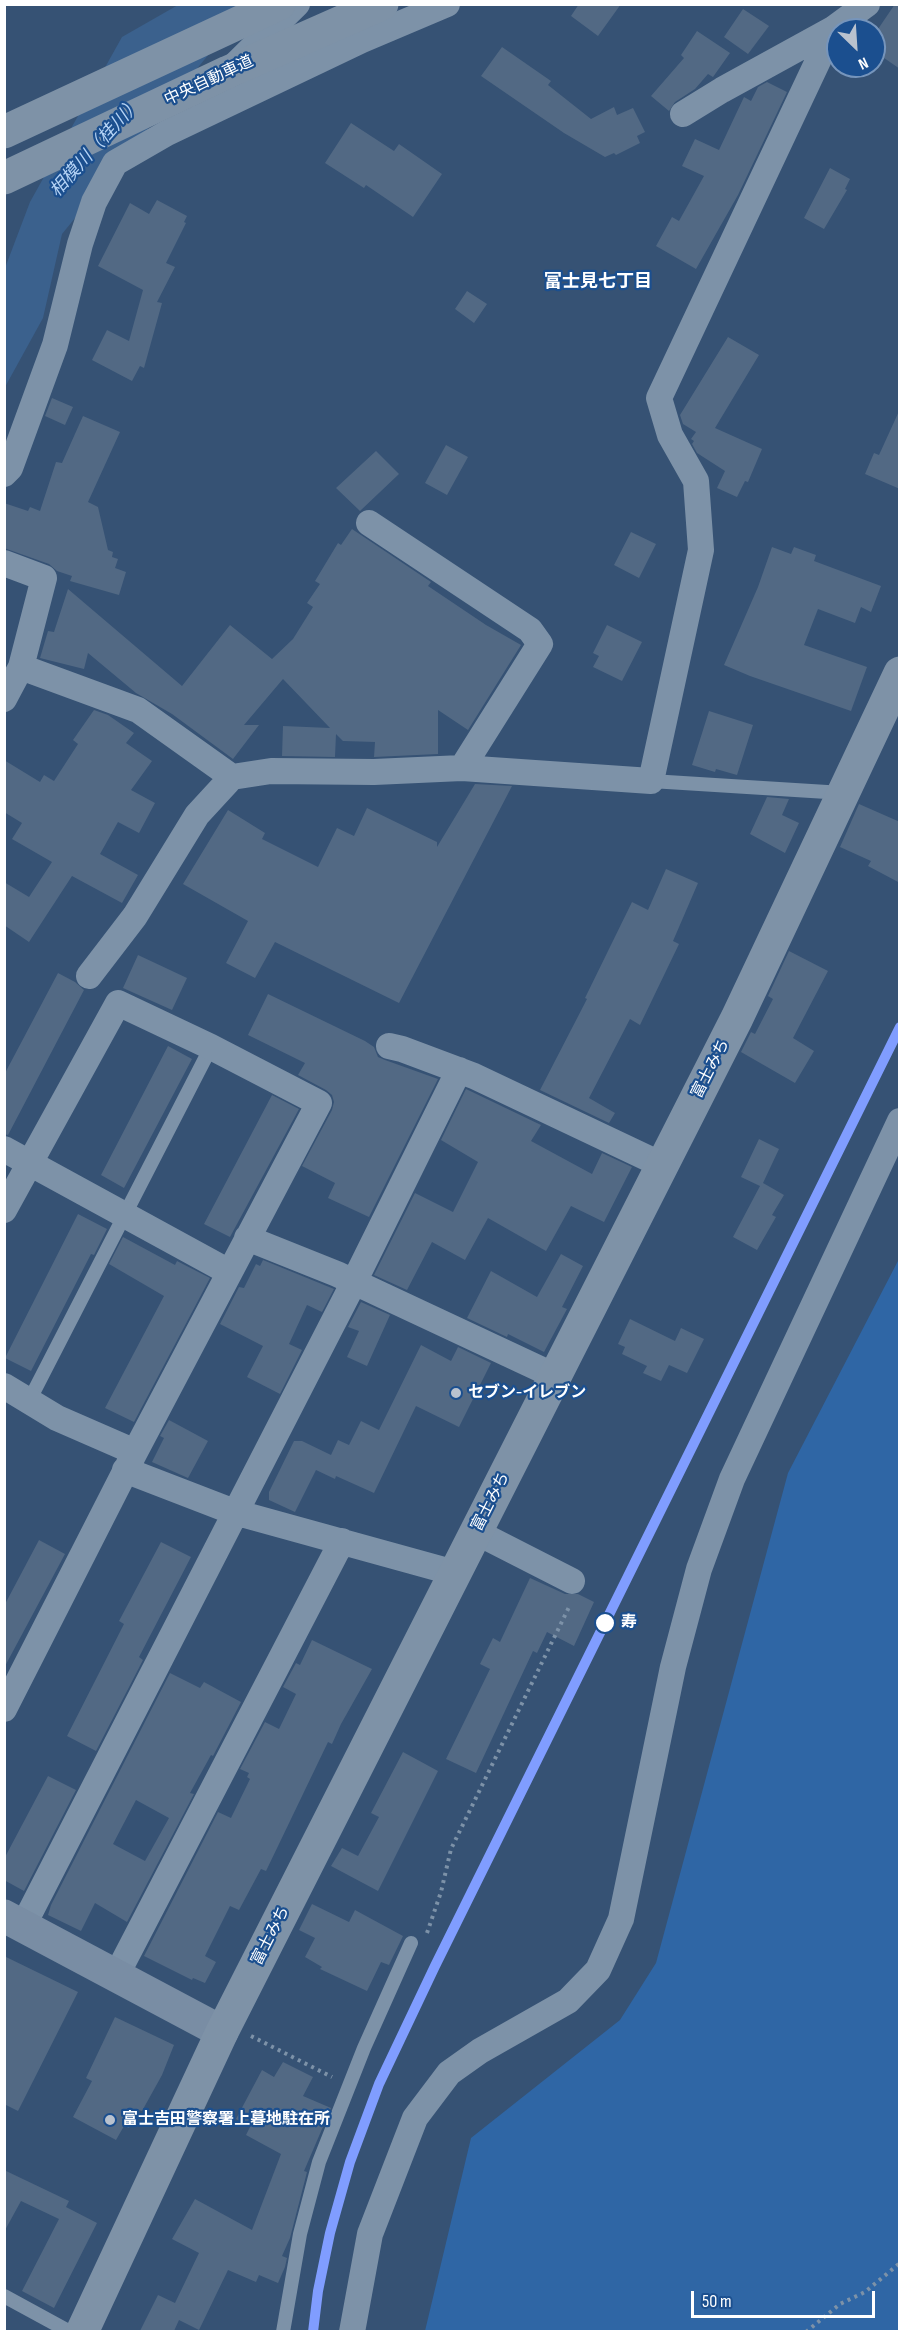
<!DOCTYPE html>
<meta charset="utf-8">
<style>
body{margin:0}
#map{position:relative;width:904px;height:2336px;overflow:hidden;background:#365274;font-family:"Sofia Sans Condensed",sans-serif}
canvas{display:block}
.frame{position:absolute;inset:0;border:6px solid #fff;pointer-events:none}
.north{position:absolute;left:826px;top:18px;width:60px;height:60px;box-sizing:border-box;background:#1b4f8f;border:2px solid #7695bc;border-radius:50%;rotate:155deg;font-size:16px;font-weight:700;line-height:24px;text-align:center;color:#fff}
.north::after{content:'';display:block;margin:auto;width:21px;height:27px;background:#b9c2ce;clip-path:polygon(50% 0,100% 100%,50% 72%,0 100%)}
.scale{position:absolute;left:691px;top:2291px;width:184px;height:27px;box-sizing:border-box;border:3px solid #fff;border-top:0;padding-left:8px;font-size:18px;line-height:21px;white-space:nowrap;color:#fff;-webkit-text-stroke:4px #1b4f8f;paint-order:stroke}
</style>
<div id="map">
<canvas width="904" height="2336"></canvas>
<div class="frame"></div>
<div class="north">N</div>
<div class="scale">50 m</div>
</div>
<script>
const ctx = document.querySelector('canvas').getContext('2d');
ctx.lineJoin = 'round';
function paint(path, color) { ctx.fillStyle = color; ctx.fill(path, 'evenodd'); }
const poly = rows => new Path2D(rows.map(r => 'M' + r).join(''));
function strokePath(path, color, width, dash) { ctx.strokeStyle = color; ctx.lineWidth = width; ctx.lineCap = dash ? 'butt' : 'round'; ctx.setLineDash(dash || []); ctx.stroke(path); }
function drawText(font, color, halo, rows, align = 'center') {
  ctx.font = font + ' "Sofia Sans Condensed","Noto Sans JP",sans-serif'; ctx.lineWidth = 4.5; ctx.setLineDash([]); ctx.textBaseline = 'middle'; ctx.strokeStyle = halo; ctx.fillStyle = color; for (const [text, x, y, turn = 0] of rows) {
    ctx.save(); ctx.translate(x, y); ctx.rotate((+turn || 0) * Math.PI / 180); ctx.textAlign = isNaN(turn) ? turn : align; if (halo) ctx.strokeText(text, 0, 0); ctx.fillText(text, 0, 0); ctx.restore();
  }
}
paint(poly([
 [899,1259,899,2331,425,2331,471,2138,620,2020,656,1963,788,1473]
]), '#2f66a5');
paint(poly([
 [178,5,249,5,62,234,43,318,5,387,5,268,30,202,122,37]
]), '#3b618d');
paint(poly([
 [579,4,621,4,598,36,571,16],
 [895,4,900,4,900,69,874,51,874,35],
 [743,9,769,26,748,54,724,37],
 [697,31,730,53,713,77,708,74,695,89,675,102,669,111,651,96,684,58,681,55],
 [502,47,551,81,548,85,591,119,614,107,617,115,633,108,645,132,637,136,640,143,616,155,614,153,605,157,564,133,481,76],
 [767,82,787,92,738,195,696,269,656,246,672,217,679,221,704,176,682,166,695,139,719,150,744,97,751,101,758,87],
 [351,123,394,151,399,144,442,174,413,217,366,185,364,188,325,163],
 [830,168,850,179,845,189,847,190,824,229,804,218],
 [157,200,187,216,184,222,186,223,166,263,175,267,157,302,162,303,144,368,140,366,132,381,92,360,107,330,129,341,143,290,98,266,130,203,149,214],
 [467,291,487,304,474,323,455,309],
 [728,337,759,355,715,428,762,449,748,482,745,481,737,497,717,488,725,471,697,453,692,444,694,441,691,439,696,432,683,424,680,415],
 [52,398,73,407,65,425,45,416],
 [900,409,900,489,865,474,874,453,879,455],
 [83,416,120,432,88,502,98,507,108,550,113,552,112,557,118,559,115,568,126,572,119,595,70,581,72,576,57,571,49,564,4,548,4,503,28,511,30,507,40,511,56,462,62,463],
 [446,445,468,457,447,495,425,483],
 [376,451,399,474,360,511,336,488],
 [352,529,431,582,428,586,486,625,521,645,468,730,438,710,438,754,374,757,375,742,343,741,336,734,335,757,282,756,283,726,330,728,283,679,244,725,259,725,233,759,172,714,136,693,88,653,84,669,40,658,48,631,54,632,68,589,182,686,230,625,272,659,293,639,313,607,307,603,320,584,315,581,338,543,341,545],
 [631,532,656,544,639,578,614,565],
 [772,547,791,554,794,547,816,555,814,561,881,586,871,612,861,607,855,623,818,609,804,645,867,667,851,711,750,676,724,665,758,587],
 [607,625,642,642,622,681,593,667,599,656,593,653],
 [94,710,108,715,134,733,126,743,152,761,131,790,155,803,139,833,118,822,100,854,138,875,122,903,72,876,29,942,4,925,4,882,29,897,52,862,12,839,22,823,4,812,4,760,40,782,44,775,54,781,78,744,73,740],
 [709,711,753,725,737,775,716,769,715,772,692,765],
 [475,784,512,786,399,1003,275,942,255,978,226,963,248,921,183,884,228,810,265,833,262,839,318,867,337,828,354,836,367,808,437,842,437,847],
 [767,797,789,799,782,815,799,823,785,853,750,834],
 [859,804,900,822,900,883,868,866,871,861,840,847],
 [666,869,698,883,673,941,679,944,640,1025,630,1019,589,1098,615,1113,609,1123,540,1090,587,999,585,998,632,902,648,910],
 [789,951,828,971,793,1038,814,1051,795,1083,741,1052,751,1032,755,1034,773,999,768,996],
 [138,955,187,978,172,1010,123,988],
 [58,973,75,982,84,990,8,1135,4,1134,4,1075],
 [268,994,365,1041,374,1047,378,1057,385,1060,438,1079,369,1217,328,1198,335,1183,302,1166,332,1110,334,1102,332,1095,326,1090,298,1075,305,1063,248,1035],
 [168,1046,192,1059,124,1188,101,1175],
 [466,1089,541,1125,531,1141,592,1174,602,1153,632,1167,604,1222,571,1206,546,1251,488,1218,465,1260,432,1242,407,1290,374,1275,415,1193,453,1212,478,1162,441,1140],
 [272,1095,299,1109,230,1237,204,1224],
 [759,1139,779,1149,763,1183,784,1195,772,1215,776,1217,757,1250,733,1237,760,1186,741,1177],
 [78,1214,107,1229,94,1255,91,1254,31,1371,5,1358],
 [123,1237,175,1265,177,1261,210,1278,134,1422,105,1408,164,1296,109,1264],
 [561,1254,583,1266,562,1307,567,1309,544,1352,508,1334,507,1337,467,1318,491,1271,537,1297],
 [263,1260,334,1289,322,1312,307,1305,289,1344,302,1350,280,1394,247,1377,263,1346,220,1324,239,1287,244,1288,256,1264,260,1266],
 [361,1302,390,1315,367,1366,347,1357,359,1331,348,1327],
 [630,1319,675,1341,681,1328,704,1339,687,1373,669,1365,661,1381,643,1373,647,1366,622,1354,625,1347,618,1344],
 [421,1345,451,1361,458,1347,491,1363,459,1427,416,1406,374,1493,336,1476,335,1479,316,1470,295,1512,269,1500,269,1492,294,1441,302,1441,331,1455,338,1440,349,1445,361,1421,379,1430],
 [169,1420,208,1441,188,1478,152,1462,164,1438,160,1436],
 [39,1540,65,1554,4,1668,4,1606],
 [161,1542,191,1557,139,1657,143,1660,96,1751,67,1736,124,1624,119,1621],
 [530,1578,565,1594,578,1594,594,1602,574,1646,547,1632,537,1653,533,1651,476,1773,446,1759,490,1669,480,1664,493,1638,500,1642],
 [312,1640,372,1669,341,1724,332,1744,328,1742,266,1871,261,1869,239,1910,230,1906,205,1956,216,1962,205,1983,193,1978,192,1980,144,1956,218,1812,231,1818,250,1779,247,1777,249,1773,240,1769,265,1722,279,1729,296,1694,283,1687,296,1663,300,1665],
 [170,1673,200,1688,204,1682,241,1702,213,1756,211,1755,190,1793,194,1794,127,1922,95,1903,81,1931,48,1915,51,1905],
 [136,1800,169,1818,145,1861,113,1844],
 [403,1752,438,1771,378,1891,331,1866,342,1848,358,1856,379,1817,371,1813],
 [48,1776,76,1790,24,1891,4,1880,4,1859],
 [312,1904,349,1922,355,1910,403,1936,389,1965,381,1962,367,1991,320,1969,322,1967,305,1957,315,1938,299,1930],
 [4,1956,78,1992,18,2111,4,2104],
 [115,2017,174,2045,162,2075,142,2111,139,2110,129,2128,124,2126,116,2140,73,2117,92,2081,86,2078],
 [283,2062,313,2077,303,2096,331,2108,304,2171,307,2172,290,2238,282,2256,287,2258,285,2267,278,2283,259,2275,256,2282,228,2270,199,2330,179,2320,174,2331,140,2331,158,2295,175,2303,199,2253,172,2239,195,2199,252,2230,281,2154,246,2135,250,2127,236,2119,262,2070,274,2077],
 [4,2170,69,2201,66,2207,97,2223,54,2308,22,2291,59,2219,21,2201,4,2232]
]), '#526984');
strokePath(poly([
 [427,1933,441,1892,451,1849,570,1605],
 [251,2036,332,2077],
 [806,2332,840,2304,865,2292,900,2263]
]), '#7d92a8', 4, [3, 4.5]);
strokePath(poly([
 [651,781,843,793],
 [29,1401,211,1047],
 [4,2296,70,2332],
 [283,2332,300,2234,319,2162,364,2048,411,1943]
]), '#7d92a8', 14);
strokePath(poly([
 [237,63,297,4],
 [683,114,722,90,833,29,867,4],
 [4,474,10,468,55,345,80,244,94,202,115,163,167,133,362,40,447,4],
 [369,523,530,630,540,644,462,768],
 [4,563,44,578,21,667,138,710,232,777],
 [4,699,21,667],
 [89,976,135,916,197,815,232,777,271,771,374,772,462,768,651,781,701,550,696,481,670,435,659,398,833,29],
 [389,1046,402,1049,474,1076,662,1165],
 [4,1149,229,1272],
 [4,1210,118,1003,211,1047,319,1103,135,1452,4,1709],
 [247,1238,337,1274,555,1376],
 [4,1386,57,1418,135,1452],
 [125,1470,234,1512,455,1573],
 [476,1532,572,1581],
 [23,1926,354,1282,459,1070],
 [116,1976,342,1541],
 [352,2332,370,2234,415,2118,449,2073,480,2051,568,2001,598,1970,621,1919,673,1667,699,1569,732,1479,900,1121]
]), '#7d92a8', 26);
strokePath(poly([
 [4,1916,222,2032]
]), '#798da4', 33);
strokePath(poly([
 [4,132,279,4],
 [82,2332,222,2032,737,1018,900,673]
]), '#7e92a7', 33);
strokePath(poly([
 [4,178,228,72,382,4]
]), '#7e92a7', 33);
strokePath(poly([
 [313,2332,318,2291,330,2233,350,2162,379,2084,435,1966,900,1027]
]), '#809dff', 10);
for (const [x, y, r, color] of [
 [456,1393,6,"#b9c2ce"],
 [605,1623,10,"#fff"],
 [110,2120,6,"#b9c2ce"]
]) { const dot = new Path2D(); dot.arc(x, y, r, 0, 2 * Math.PI); ctx.fillStyle = color; ctx.fill(dot); strokePath(dot, '#1b4f8f', 2); }
drawText('16px', '#fff', '#1b4f8f', [
 ["中央自動車道",209,81,-25],
 ["富士みち",711,1069,-63],
 ["富士みち",491,1502,-63],
 ["富士みち",271,1936,-63]
]);
drawText('bold 16px', '#fff', '#1b4f8f', [
 ["セブン-イレブン",468,1393],
 ["富士吉田警察署上暮地駐在所",122,2120]
], 'left');
drawText('bold 16px', '#fff', '#1b4f8f', [
 ["寿",621,1623]
], 'left');
drawText('italic 18px', '#b5d3f5', '#1b4f8f', [
 ["相模川（桂川）",96,148,-48]
]);
drawText('bold 18px', '#fff', '#1b4f8f', [
 ["富士見七丁目",598,282]
]);
</script>
